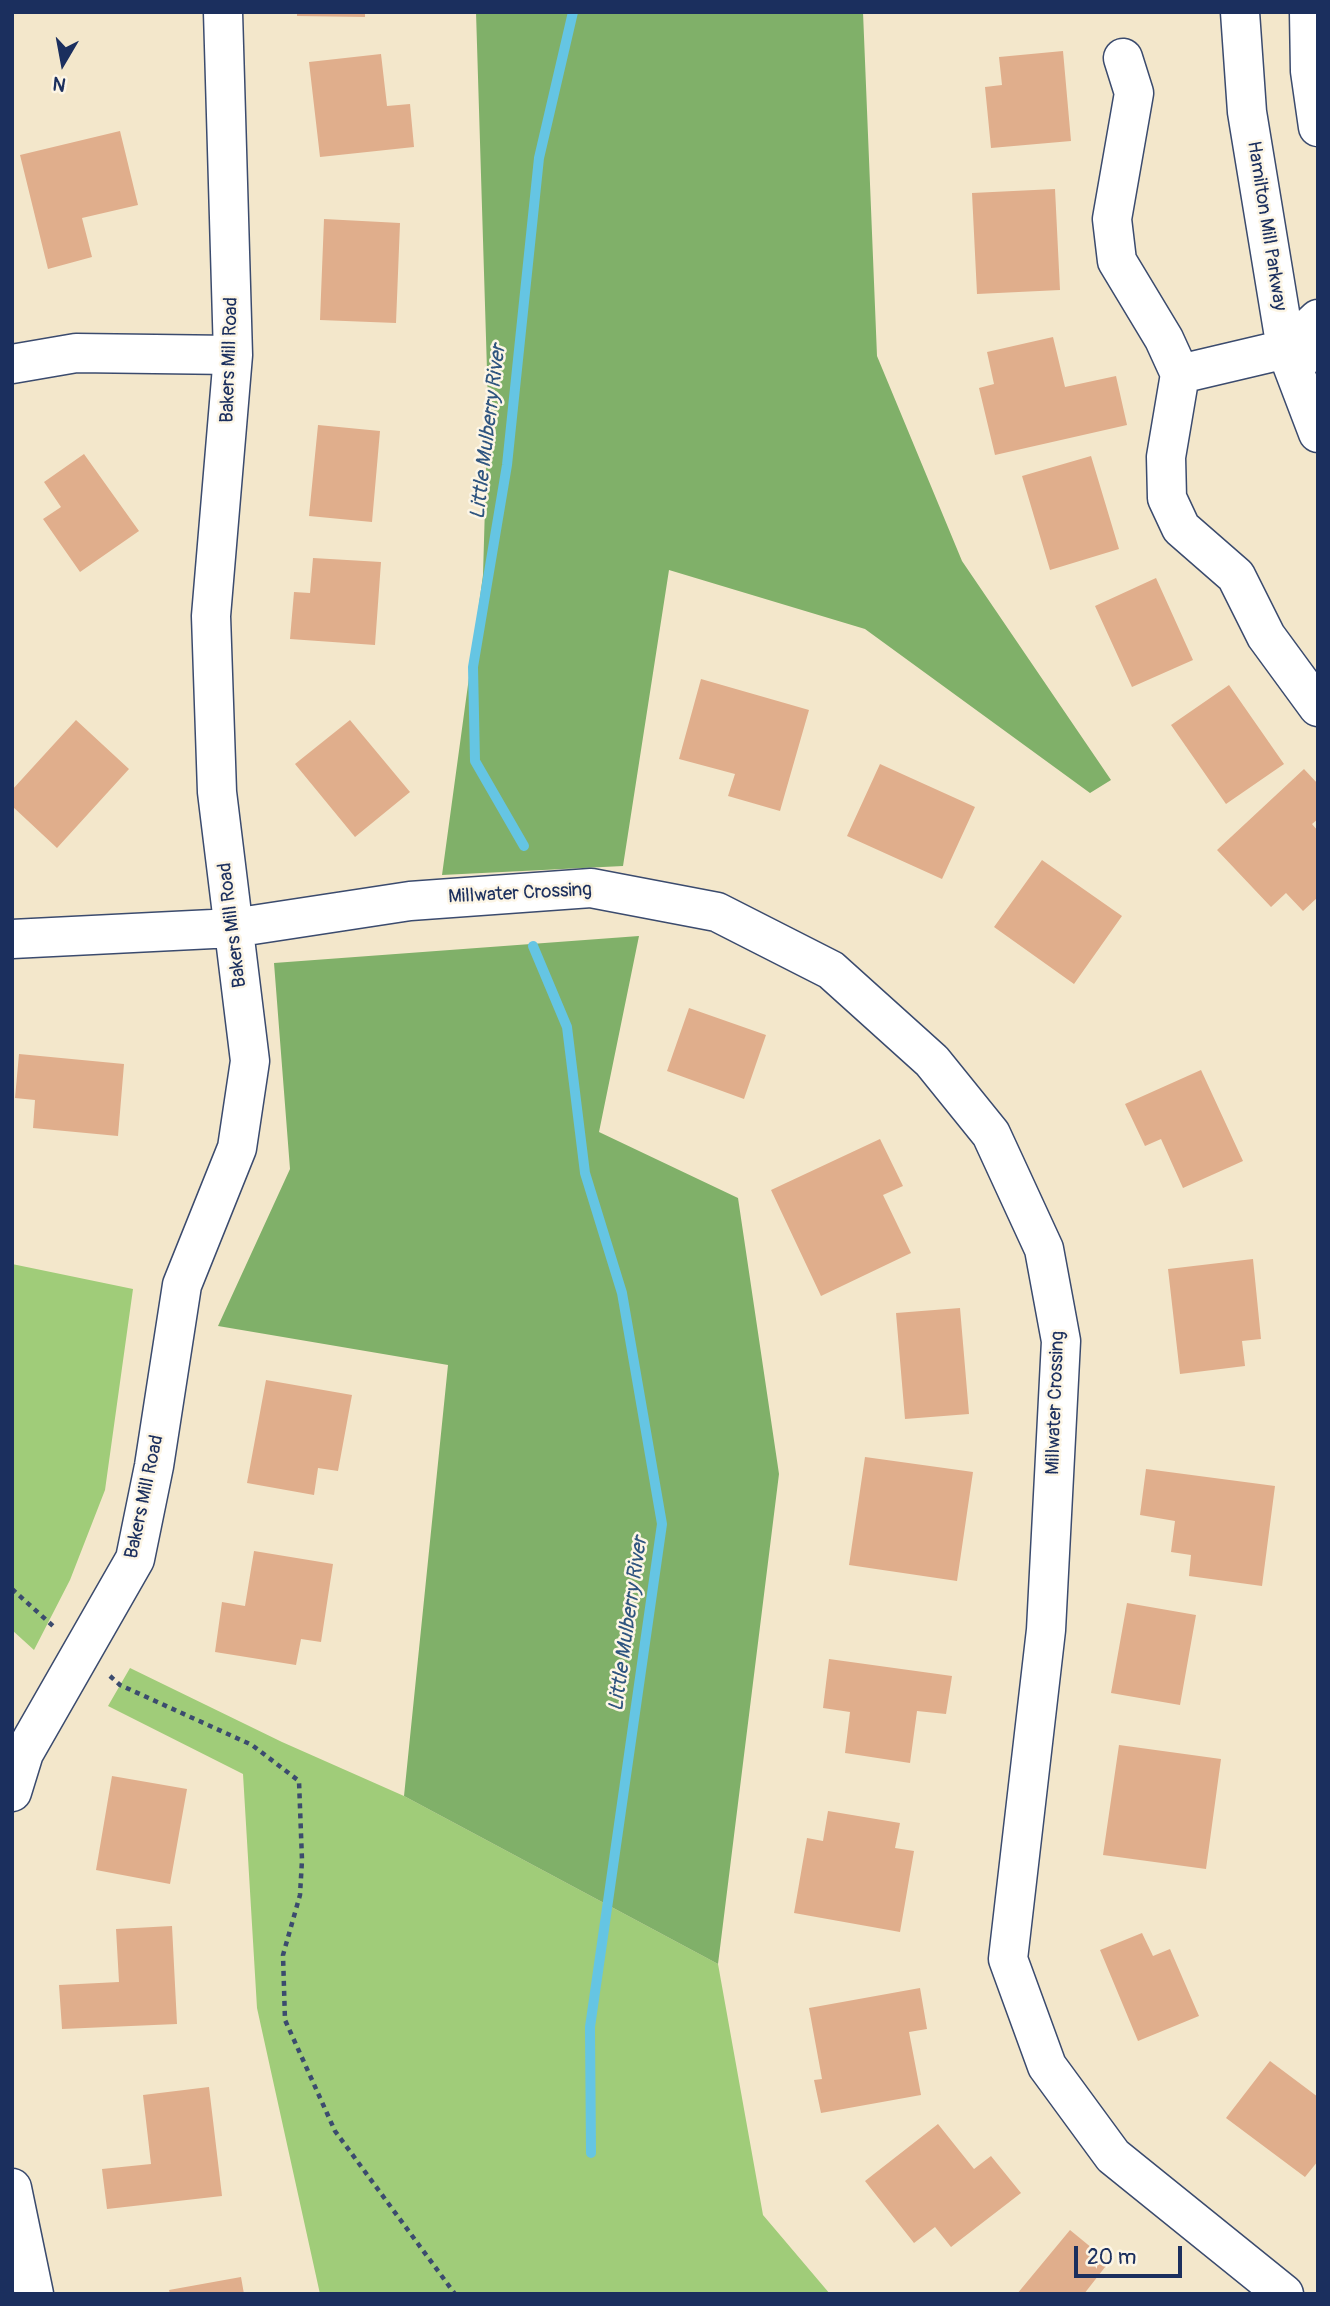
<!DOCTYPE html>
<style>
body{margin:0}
#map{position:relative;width:1330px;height:2306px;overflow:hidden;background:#f3e7cb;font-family:Pangolin,sans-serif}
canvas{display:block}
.frame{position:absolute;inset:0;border:14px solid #1b2f5e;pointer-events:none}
.north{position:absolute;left:28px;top:28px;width:70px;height:70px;-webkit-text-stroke:5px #fcf5e5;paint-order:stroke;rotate:190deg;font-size:19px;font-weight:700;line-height:28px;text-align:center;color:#1b2f5e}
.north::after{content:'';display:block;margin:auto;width:24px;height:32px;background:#1b2f5e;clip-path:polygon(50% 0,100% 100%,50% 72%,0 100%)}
.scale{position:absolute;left:1074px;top:2246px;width:108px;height:32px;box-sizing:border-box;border:4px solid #1b2f5e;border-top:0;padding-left:9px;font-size:21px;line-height:24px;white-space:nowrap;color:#1b2f5e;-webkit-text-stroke:5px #fcf5e5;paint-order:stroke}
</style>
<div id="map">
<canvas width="1330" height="2306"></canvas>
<div class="frame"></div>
<div class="north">N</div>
<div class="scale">20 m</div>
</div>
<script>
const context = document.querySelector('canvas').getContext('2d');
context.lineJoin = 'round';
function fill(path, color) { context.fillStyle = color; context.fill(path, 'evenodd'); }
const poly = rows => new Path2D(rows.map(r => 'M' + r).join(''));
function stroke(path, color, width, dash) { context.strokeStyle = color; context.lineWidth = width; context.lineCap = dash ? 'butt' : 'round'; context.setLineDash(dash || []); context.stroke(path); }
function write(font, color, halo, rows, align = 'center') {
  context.font = font + ' Pangolin,sans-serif'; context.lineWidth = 5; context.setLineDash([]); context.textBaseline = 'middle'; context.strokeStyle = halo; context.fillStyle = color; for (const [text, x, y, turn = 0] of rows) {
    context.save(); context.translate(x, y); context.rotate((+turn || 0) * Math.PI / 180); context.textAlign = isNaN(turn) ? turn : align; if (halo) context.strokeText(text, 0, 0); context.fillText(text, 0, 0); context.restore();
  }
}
fill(poly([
 [12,1264,133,1289,105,1490,70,1580,34,1650,12,1630],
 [130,1668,282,1742,404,1796,718,1964,763,2215,830,2294,320,2294,257,2008,243,1774,108,1706]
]), '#a0cc79');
fill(poly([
 [476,12,863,12,877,356,962,561,1111,780,1090,793,865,629,669,570,623,866,442,875,483,575,488,403],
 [639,936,599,1132,738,1198,779,1474,718,1964,404,1796,448,1365,218,1326,290,1169,274,963]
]), '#80b069');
stroke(poly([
 [524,846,475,761,473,667,507,465,539,158,573,12],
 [533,946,567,1027,585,1173,622,1293,662,1524,590,2027,591,2153]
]), '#65c5e3', 10);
fill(poly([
 [297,12,365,12,365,17,297,16],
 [1063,51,1071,141,991,148,985,87,1002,85,999,57],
 [381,54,387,106,410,104,414,147,320,157,309,62],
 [120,131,138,205,82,218,92,257,48,269,20,155],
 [1055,189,1060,290,977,294,972,193],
 [324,219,400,223,396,323,320,320],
 [1053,337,1065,387,1116,376,1127,425,995,455,979,388,994,384,987,352],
 [318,425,380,431,372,522,309,516],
 [84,454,139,531,80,572,43,519,61,507,44,482],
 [1091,456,1119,549,1050,570,1022,476],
 [313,558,381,562,375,645,290,639,294,592,310,593],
 [1156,578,1193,660,1132,687,1095,606],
 [701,679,809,710,780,811,728,796,735,774,679,759],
 [1229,685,1284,764,1226,804,1171,725],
 [76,720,129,769,57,848,12,806,12,790],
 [350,720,410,792,355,837,295,764],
 [880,764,975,807,942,879,847,836],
 [1304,769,1318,784,1318,819,1312,824,1318,831,1318,897,1303,911,1286,893,1271,907,1217,850],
 [1042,860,1122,916,1074,984,994,927],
 [689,1008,766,1035,744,1099,667,1071],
 [19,1054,124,1064,118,1136,33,1128,35,1100,15,1098],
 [1201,1070,1243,1161,1183,1188,1161,1139,1145,1146,1125,1104],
 [880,1139,903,1186,883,1195,911,1253,821,1296,771,1190],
 [1253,1259,1261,1339,1242,1341,1245,1366,1180,1374,1168,1269],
 [960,1308,969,1414,905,1419,896,1313],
 [266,1380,352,1395,338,1471,318,1468,314,1495,247,1483],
 [865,1457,973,1472,957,1581,849,1565],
 [1146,1469,1275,1486,1262,1586,1189,1576,1191,1555,1171,1552,1175,1521,1140,1515],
 [254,1551,333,1564,321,1642,301,1639,296,1665,215,1652,222,1602,245,1606],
 [1127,1603,1196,1615,1180,1705,1111,1693],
 [829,1659,952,1676,946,1714,917,1711,910,1763,845,1753,850,1712,823,1708],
 [1119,1745,1221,1759,1206,1869,1103,1855],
 [112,1776,187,1789,170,1884,96,1870],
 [828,1811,900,1823,895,1848,914,1851,900,1932,794,1913,807,1838,823,1841],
 [172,1926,177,2024,62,2029,59,1985,119,1982,116,1929],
 [1142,1933,1153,1956,1170,1949,1199,2016,1138,2041,1100,1950],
 [920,1988,927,2029,909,2032,921,2095,821,2113,814,2080,822,2079,809,2008],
 [1270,2061,1318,2097,1318,2161,1305,2177,1226,2118],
 [209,2087,222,2196,107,2209,102,2169,151,2164,143,2095],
 [938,2124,974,2169,991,2156,1021,2193,951,2247,935,2227,914,2243,865,2181],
 [1070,2230,1109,2262,1084,2294,1017,2294],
 [241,2277,244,2294,170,2294,169,2290]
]), '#e0ae8c');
const minor = poly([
 [1240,12,1247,112,1286,349,1318,433],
 [1309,12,1310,71,1318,127],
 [1123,58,1134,93,1112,219,1117,261,1164,339,1180,374,1166,457,1167,498,1181,528,1236,576,1266,636,1318,707],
 [1318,319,1286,349,1318,353],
 [12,364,76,353,233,355],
 [1180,374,1286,349],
 [12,939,233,928,410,901,591,888,717,912,831,970,932,1061,991,1134,1044,1249,1061,1341,1046,1630,1008,1959,1047,2066,1113,2156,1284,2294],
 [12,1792,24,1753,135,1559,154,1466,182,1285,237,1148,250,1061,217,792,211,616,233,355,223,12],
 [12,2188,34,2294]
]);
stroke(minor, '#3b4b6e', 41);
stroke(poly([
 [12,1589,53,1626],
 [110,1676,120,1685,252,1745,299,1781,302,1860,300,1895,283,1955,285,2020,335,2131,455,2294]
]), '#3b4b6e', 4.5, [5, 5]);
stroke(minor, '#fff', 38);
write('19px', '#1b2f5e', '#fcf5e5', [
 ["Hamilton Mill Parkway",1266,226,81],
 ["Bakers Mill Road",230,360,-88],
 ["Millwater Crossing",520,894,-3],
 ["Bakers Mill Road",233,925,-97],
 ["Millwater Crossing",1056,1403,-88],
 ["Bakers Mill Road",145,1497,-78]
]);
write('italic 21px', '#2e547f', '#fcf5e5', [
 ["Little Mulberry River",489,432,-83],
 ["Little Mulberry River",629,1624,-82]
]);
</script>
